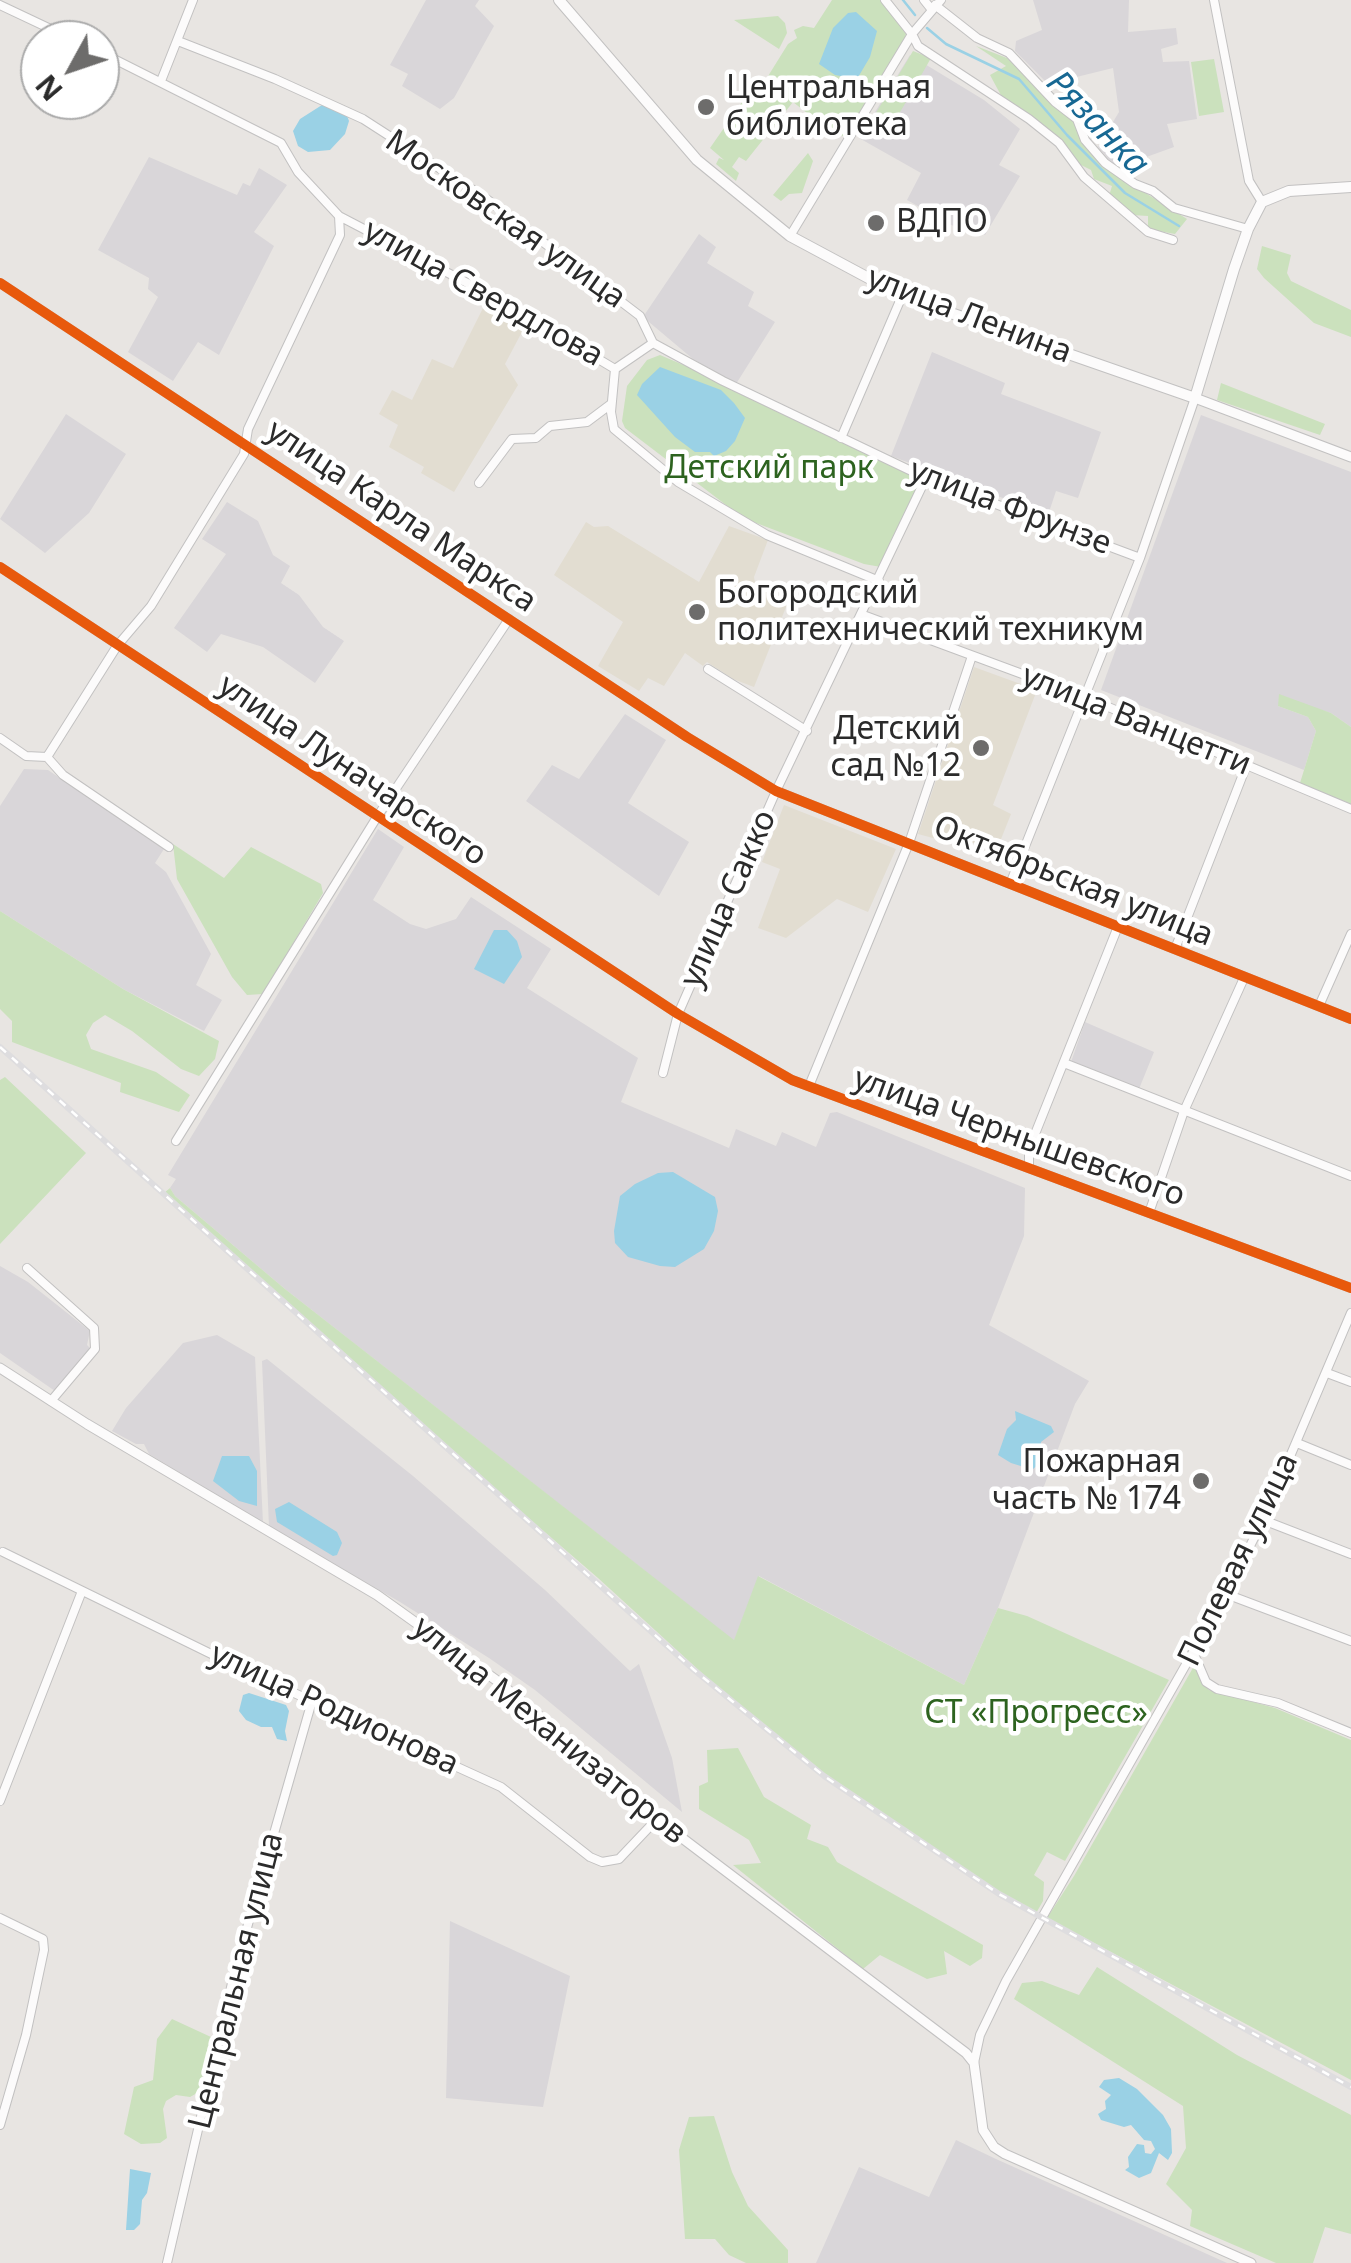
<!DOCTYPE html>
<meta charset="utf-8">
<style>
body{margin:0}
#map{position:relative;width:1351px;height:2263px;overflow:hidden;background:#e8e5e2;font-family:"Noto Sans",sans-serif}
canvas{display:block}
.north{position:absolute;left:20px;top:20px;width:100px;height:100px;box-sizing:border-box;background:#fff;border:2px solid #aaa;border-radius:50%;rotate:230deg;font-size:28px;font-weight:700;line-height:40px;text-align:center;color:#2b2b2b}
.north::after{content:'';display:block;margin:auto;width:35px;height:45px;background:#6d6c6b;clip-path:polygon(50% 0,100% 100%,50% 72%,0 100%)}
</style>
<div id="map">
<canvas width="1351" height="2263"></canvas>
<div class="north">N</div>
</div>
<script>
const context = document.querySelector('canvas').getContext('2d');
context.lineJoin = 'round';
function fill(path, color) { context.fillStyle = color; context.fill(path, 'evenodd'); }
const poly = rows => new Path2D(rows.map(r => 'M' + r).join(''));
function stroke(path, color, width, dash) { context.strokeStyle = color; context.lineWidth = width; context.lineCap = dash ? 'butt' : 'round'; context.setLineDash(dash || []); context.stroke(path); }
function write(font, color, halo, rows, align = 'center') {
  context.font = font + ' "Noto Sans",sans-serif'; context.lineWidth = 9; context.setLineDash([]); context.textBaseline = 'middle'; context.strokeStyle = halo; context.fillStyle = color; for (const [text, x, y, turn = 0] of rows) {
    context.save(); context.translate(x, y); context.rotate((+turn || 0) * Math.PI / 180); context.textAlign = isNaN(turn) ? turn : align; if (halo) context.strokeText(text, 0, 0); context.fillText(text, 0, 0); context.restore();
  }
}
fill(poly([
 [426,0,479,0,475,6,494,26,454,98,440,109,402,86,408,74,390,65],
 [1033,0,1129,0,1128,32,1176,28,1178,44,1161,49,1163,62,1189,61,1197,119,1167,124,1174,147,1116,168,1098,147,1119,112,1113,68,1048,84,1015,51,1016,41,1042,30],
 [910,55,984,100,1020,129,999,165,1020,176,985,235,963,221,957,228,907,200,921,173,859,138],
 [149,157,237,195,243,183,250,186,259,168,287,185,254,232,274,246,219,355,198,342,173,381,128,352,158,297,148,289,149,278,98,250],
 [699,234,716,247,707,263,754,292,748,306,775,322,736,384,693,359,643,317],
 [932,352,1005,383,1001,394,1101,432,1078,498,1056,491,1048,515,891,456],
 [66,414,126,454,89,513,45,553,0,519],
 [1201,415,1351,472,1351,727,1331,713,1281,698,1278,706,1308,717,1316,731,1304,770,1101,690],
 [227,502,258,521,273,555,290,566,281,583,299,595,323,627,344,641,315,683,263,647,221,634,207,652,174,628,226,554,202,539],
 [625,714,666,740,628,803,689,842,659,896,526,801,552,765,579,779],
 [24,769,48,770,164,849,155,863,166,872,211,954,196,985,222,1000,204,1031,123,989,0,911,0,806],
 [378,829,404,847,373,900,410,924,426,929,456,919,471,897,551,949,527,988,638,1058,621,1102,729,1148,736,1129,776,1146,782,1132,816,1147,830,1113,837,1112,1025,1188,1024,1236,989,1325,1089,1381,1075,1404,998,1608,964,1685,759,1576,734,1641,285,1289,175,1196,170,1188,176,1179,168,1175],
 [1085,1022,1154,1052,1139,1089,1071,1062],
 [0,1266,28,1282,90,1331,87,1345,92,1350,55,1391,0,1353],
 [217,1335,255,1357,263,1523,149,1454,144,1444,136,1444,112,1431,126,1408,183,1343],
 [267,1359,413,1476,545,1590,630,1671,639,1664,672,1758,682,1812,535,1690,489,1658,400,1602,269,1527,262,1361],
 [450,1921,570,1976,543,2107,446,2098],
 [956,2140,996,2159,1227,2263,816,2263,859,2167,929,2197]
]), '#d9d6d9');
fill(poly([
 [483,308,523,330,505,364,518,385,454,492,421,473,424,467,389,447,398,425,379,414,392,390,412,400,432,359,453,368],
 [586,522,594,527,608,526,699,582,729,526,768,540,754,577,756,588,788,602,754,687,733,679,707,662,703,666,685,653,664,686,648,678,639,691,598,666,623,622,554,575],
 [974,667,1037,690,993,805,1011,814,1001,839,959,845,918,834],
 [784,805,896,849,868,912,837,899,786,938,758,928,780,869,762,862]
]), '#e2ddd1');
fill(poly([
 [832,0,880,0,908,34,905,35,907,38,845,137,826,128,793,102,746,161,739,157,732,167,739,173,736,181,716,164,719,158,724,160,710,148,756,82,765,81,788,44,797,38,794,30,803,26,814,28],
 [778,16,785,23,787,33,779,49,734,20],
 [976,46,1007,58,1073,120,1083,140,1128,182,1187,219,1175,234,1148,229,1148,216,1132,215,1109,196,1112,186,1094,179,1091,170,1077,163,1039,122,1003,99,990,75,1006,66],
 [913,51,931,58,899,114,887,125,871,121],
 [1214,59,1224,112,1199,116,1191,62],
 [808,153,813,161,802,193,789,194,781,201,773,195],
 [1262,246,1291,255,1287,273,1291,281,1351,310,1351,337,1314,323,1264,278,1257,269],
 [660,355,707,375,918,479,920,484,881,567,864,564,743,518,625,428,622,421,627,386,647,360],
 [1221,383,1325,424,1320,435,1217,400],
 [1279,694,1331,713,1351,727,1351,804,1300,783,1316,731,1308,717,1278,706],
 [173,844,224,878,251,847,321,884,323,893,263,994,247,995,232,977,177,879],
 [0,911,123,989,219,1041,215,1059,199,1076,181,1069,132,1031,105,1015,93,1023,86,1035,91,1049,156,1072,190,1095,179,1112,120,1092,121,1083,12,1042,12,1021,0,1009],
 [5,1077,86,1153,0,1244,0,1080],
 [170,1188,175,1196,285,1289,734,1640,758,1576,964,1685,998,1608,1027,1616,1169,1680,1065,1861,1047,1852,1034,1875,1044,1882,1043,1901,1035,1915,883,1816,762,1728,598,1578,410,1416,164,1193],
 [1194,1666,1209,1690,1275,1708,1351,1740,1351,2080,1047,1918,1074,1876],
 [738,1748,764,1797,811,1825,807,1839,828,1847,837,1862,983,1945,982,1958,970,1966,944,1951,947,1974,927,1979,880,1955,863,1969,733,1865,761,1863,749,1840,699,1809,699,1786,708,1782,707,1750],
 [1097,1967,1237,2055,1351,2115,1351,2234,1325,2227,1313,2263,1276,2263,1190,2226,1192,2210,1166,2184,1186,2148,1183,2106,1014,1999,1022,1983,1042,1981,1079,1995],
 [172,2019,211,2037,199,2092,190,2097,176,2095,166,2101,163,2109,167,2138,160,2143,141,2144,124,2134,134,2087,153,2080,157,2039],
 [714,2116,732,2172,748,2206,788,2250,788,2263,746,2263,729,2255,715,2239,685,2239,679,2150,689,2117]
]), '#cbe1bd');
fill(poly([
 [856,12,877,31,870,57,857,79,835,75,819,64,833,28,848,13],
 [322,105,346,113,349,121,345,134,330,150,308,152,298,146,293,131,300,119],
 [660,367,721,390,734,403,745,418,735,441,726,451,714,456,710,452,695,452,675,437,637,395,642,384],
 [494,930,507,930,517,941,522,957,504,984,474,969],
 [673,1172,715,1197,718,1211,714,1231,704,1249,675,1267,660,1266,628,1257,615,1243,614,1231,620,1196,635,1184,658,1173],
 [1015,1411,1051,1426,1054,1432,1041,1442,1040,1451,1045,1458,1032,1470,1029,1462,1024,1467,1011,1463,998,1455,1007,1429,1016,1420],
 [222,1456,249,1456,257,1471,257,1506,239,1501,213,1481],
 [289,1502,337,1532,342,1543,337,1555,333,1556,277,1522,275,1509],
 [249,1693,286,1705,289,1711,285,1731,287,1741,277,1739,272,1727,261,1727,246,1720,239,1711,243,1695],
 [1119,2078,1137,2089,1163,2115,1171,2129,1172,2153,1168,2160,1159,2153,1151,2173,1139,2178,1125,2170,1129,2167,1128,2157,1137,2144,1144,2145,1145,2153,1151,2154,1155,2149,1151,2141,1144,2140,1131,2125,1124,2127,1101,2120,1098,2114,1106,2109,1105,2101,1111,2095,1099,2087,1104,2080],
 [130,2169,151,2173,147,2193,142,2200,140,2224,134,2230,126,2230]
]), '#9ad1e5');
stroke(poly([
 [903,0,915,15],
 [927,28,946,44,1019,79,1067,135,1125,193,1179,226]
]), '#9ad1e5', 2.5);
const minor = poly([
 [885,0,912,34,918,46,1029,119,1059,143,1084,177,1148,232,1173,240],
 [924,0,932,10,935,5,977,38,1009,53,1055,102,1077,119,1085,140,1105,163,1135,184,1153,191,1174,208,1248,229],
 [1214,0,1249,181,1262,202],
 [0,5,74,40],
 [178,41,275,79,363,119,484,197,640,316,653,343],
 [100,52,281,143,298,172,339,216,496,298,615,369],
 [161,81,193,0],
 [790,236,912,34,941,0],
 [0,283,687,737,776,791,1351,1019],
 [653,343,723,381,926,478,1140,558],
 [615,369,611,412,614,429,678,482,767,535,879,581],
 [615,369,653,343],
 [841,438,902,296],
 [479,483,512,439,536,438,550,426,587,422,611,404],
 [0,567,678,1014,792,1080,1351,1288],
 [863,615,1087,698,1351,809],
 [708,669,807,731],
 [0,738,26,756,47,757,63,775,169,847],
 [47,757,117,646,151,606,244,454,248,429,340,235,339,216],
 [1010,884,1140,558,1195,398],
 [1175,949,1247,764],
 [1319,1006,1351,934],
 [1064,1063,1351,1176],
 [663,1073,678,1014,776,791,926,478],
 [809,1086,909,843,972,656],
 [176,1141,377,817,509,619],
 [1029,1168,1029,1149,1117,929],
 [1149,1213,1184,1111,1244,978],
 [27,1268,94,1328,95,1349,51,1401],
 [1327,1373,1351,1382],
 [1297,1443,1351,1465],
 [1263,1520,1351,1554],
 [3,1552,248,1672,501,1787,590,1857,602,1862,619,1859,657,1819],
 [1226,1594,1351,1641],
 [1194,1654,1206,1682,1217,1689,1278,1703,1351,1733],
 [0,1801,82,1591],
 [0,1918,43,1939,44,1950,26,2035,0,2125],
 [974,2063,980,2035,1006,1981,1226,1594,1263,1520,1351,1313],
 [167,2263,236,1966,312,1701]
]);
const tertiary = poly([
 [1195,398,1351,457],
 [0,1368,87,1424,377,1595,496,1680,609,1774,657,1819,966,2053,974,2063,983,2130,994,2147,1005,2154,1251,2263]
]);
const secondary = poly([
 [559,0,697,160,790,236,902,296,1195,398,1234,269,1248,229,1262,202,1289,191,1351,187]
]);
stroke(minor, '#c2c1c1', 10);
stroke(tertiary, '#c2c1c1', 11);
stroke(secondary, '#c2c1c1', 12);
stroke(minor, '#fcfbfb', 8);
stroke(tertiary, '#fcfbfb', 9);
stroke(secondary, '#fcfbfb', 10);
const rail = poly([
 [0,1047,694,1670,824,1776,999,1894,1351,2087]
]);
stroke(rail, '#dedddf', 6);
stroke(rail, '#fff', 2.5, [8]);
stroke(poly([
 [0,283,687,737,776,791,1351,1019],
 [0,567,678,1014,792,1080,1351,1288]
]), '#e8590c', 10);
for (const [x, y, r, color] of [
 [706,107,10,"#6d6c6b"],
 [876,223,10,"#6d6c6b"],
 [697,612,10,"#6d6c6b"],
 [981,748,10,"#6d6c6b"],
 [1201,1481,10,"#6d6c6b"]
]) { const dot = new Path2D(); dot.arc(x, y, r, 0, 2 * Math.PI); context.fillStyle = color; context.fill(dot); stroke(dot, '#fff', 4); }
write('32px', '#2b2b2b', '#fff', [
 ["Центральная",726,89],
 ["библиотека",726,126],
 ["ВДПО",896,223],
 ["Богородский",717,594],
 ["политехнический техникум",717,631],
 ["Детский",961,730,"right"],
 ["сад №12",961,767,"right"],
 ["Пожарная",1181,1463,"right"],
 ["часть № 174",1181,1500,"right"]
], 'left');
write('32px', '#2b2b2b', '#fff', [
 ["Московская улица",505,220,35],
 ["улица Свердлова",483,294,29],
 ["улица Ленина",969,316,21],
 ["улица Фрунзе",1010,508,21],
 ["улица Карла Маркса",401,517,34],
 ["улица Ванцетти",1136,721,22],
 ["улица Луначарского",352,771,34],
 ["Октябрьская улица",1073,882,22],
 ["улица Сакко",729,899,-66],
 ["улица Чернышевского",1019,1138,20],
 ["Полевая улица",1239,1560,-64],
 ["улица Родионова",334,1710,25],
 ["улица Механизаторов",549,1731,39],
 ["Центральная улица",237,1981,-76]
]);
write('32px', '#2d631f', '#fff', [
 ["Детский парк",769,469],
 ["СТ «Прогресс»",1036,1714]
]);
write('italic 35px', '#176893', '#fff', [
 ["Рязанка",1097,124,46]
]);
</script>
